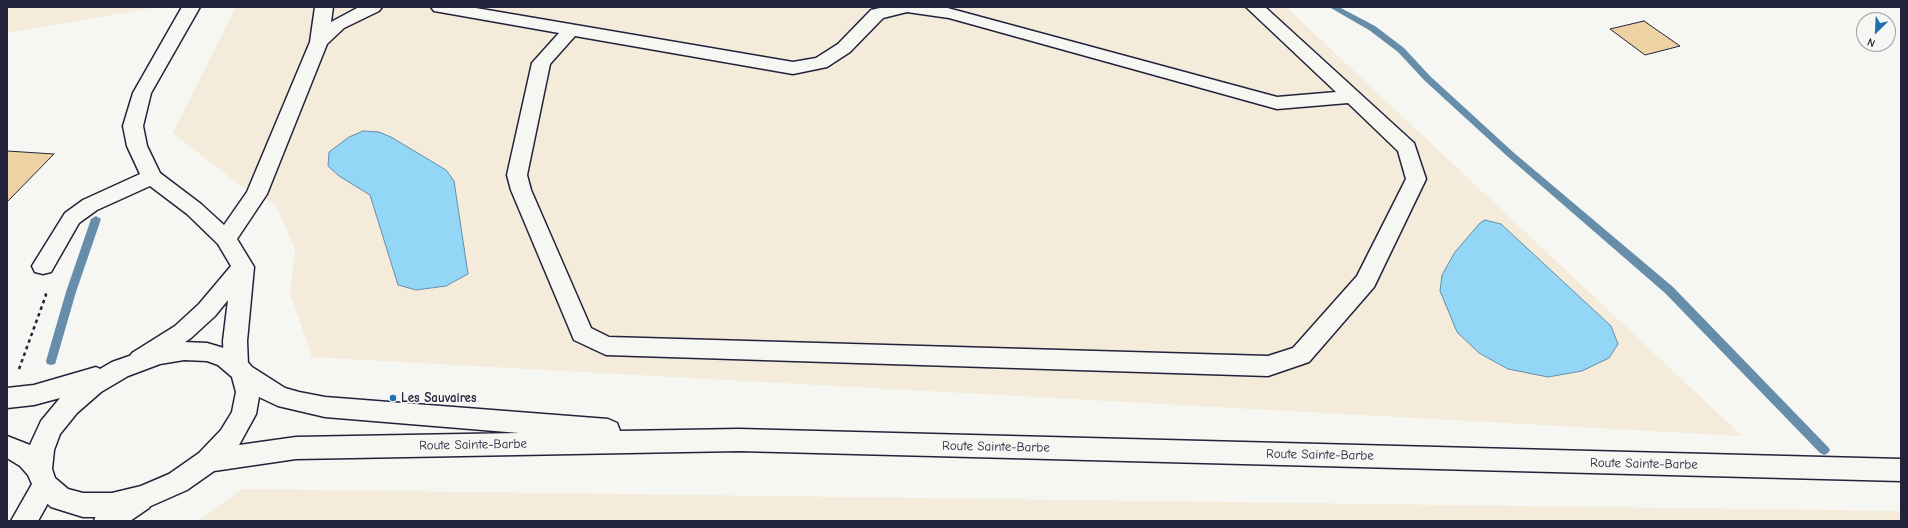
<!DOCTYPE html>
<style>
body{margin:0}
#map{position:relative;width:1908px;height:528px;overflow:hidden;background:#f6f6f2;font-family:"Comic Neue",sans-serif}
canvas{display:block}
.frame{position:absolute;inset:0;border:8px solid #22223b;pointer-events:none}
.north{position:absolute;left:1856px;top:12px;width:40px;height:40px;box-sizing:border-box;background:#f6f6f2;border:1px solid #a1a1a9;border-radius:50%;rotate:204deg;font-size:11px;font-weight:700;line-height:16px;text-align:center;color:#22223b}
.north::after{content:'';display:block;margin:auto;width:14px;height:18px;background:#1f6fb2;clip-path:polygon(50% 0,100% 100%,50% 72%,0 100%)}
</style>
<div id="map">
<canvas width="1908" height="528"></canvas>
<div class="frame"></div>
<div class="north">N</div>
</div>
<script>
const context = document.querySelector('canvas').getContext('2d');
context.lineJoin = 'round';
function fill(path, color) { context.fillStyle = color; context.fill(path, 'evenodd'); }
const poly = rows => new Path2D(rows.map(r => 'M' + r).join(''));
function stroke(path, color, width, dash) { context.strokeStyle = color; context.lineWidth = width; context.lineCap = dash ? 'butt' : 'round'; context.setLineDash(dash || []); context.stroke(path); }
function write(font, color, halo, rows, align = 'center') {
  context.font = font + ' "Comic Neue",sans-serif'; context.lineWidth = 3.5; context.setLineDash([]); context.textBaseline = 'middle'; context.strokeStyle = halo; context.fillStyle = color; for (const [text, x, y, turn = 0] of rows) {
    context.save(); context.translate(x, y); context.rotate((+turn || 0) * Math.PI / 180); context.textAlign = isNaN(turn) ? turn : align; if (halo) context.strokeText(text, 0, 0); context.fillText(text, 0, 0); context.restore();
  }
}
fill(poly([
 [7,7,157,7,7,33],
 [236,7,1286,7,1742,436,312,357,290,293,295,249,276,205,241,186,173,133],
 [242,489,1901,511,1901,521,198,521]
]), '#f4ebda');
const water = poly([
 [363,131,379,132,391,137,446,170,454,181,468,274,446,286,416,290,398,285,370,195,339,176,328,166,329,152,349,137,363,131],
 [1485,220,1501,224,1611,326,1618,344,1609,358,1582,371,1548,377,1508,369,1479,353,1457,332,1440,291,1442,275,1455,252,1480,223,1485,220]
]);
fill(water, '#93d6f5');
stroke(water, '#668eab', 1);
fill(poly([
 [1329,7,1339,7,1375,26,1404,48,1430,76,1513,152,1673,287,1828,447,1830,450,1828,453,1824,455,1820,453,1665,293,1507,156,1424,80,1398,52,1369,30,1329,7],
 [96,216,101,219,76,292,56,361,55,364,51,365,47,364,46,361,66,292,91,219,96,216]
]), '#668eab');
const building = poly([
 [1644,21,1680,46,1645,55,1610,29,1644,21],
 [7,151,54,154,7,202,7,151]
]);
fill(building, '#efd2a3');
stroke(building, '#22223b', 1);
const minor = poly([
 [182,7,200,7,151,93,143,126,147,146,160,173,201,204,224,225,247,192,310,42,315,7,333,7,331,22,359,7,382,7,379,11,344,28,327,44,267,194,237,239,254,267,247,341,248,365,244,372,236,375,228,372,224,365,223,341,228,300,215,316,191,338,148,367,140,369,132,367,128,360,132,353,175,326,199,304,231,266,218,244,187,214,150,186,97,210,79,223,51,272,43,274,35,272,32,266,65,213,83,200,140,174,127,146,123,126,133,93,182,7],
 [431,7,470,7,793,62,816,58,838,44,871,10,884,7,944,7,1277,97,1336,92,1246,7,1265,7,1414,143,1426,179,1374,287,1309,362,1268,376,606,355,574,340,511,190,507,175,532,63,559,33,440,12,434,11,431,7],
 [907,12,949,18,1277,109,1348,103,1398,151,1406,179,1357,276,1293,348,1268,356,609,337,591,328,531,190,527,175,550,64,575,36,793,74,827,67,850,52,883,18,907,12],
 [45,474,54,477,58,485,38,521,11,521,36,477,45,474],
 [140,488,149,492,153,500,149,508,130,521,94,521,97,512,131,492,140,488]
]);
const major = poly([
 [184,342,207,343,234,351,244,358,252,367,285,388,299,392,325,397,608,419,617,423,620,431,739,429,1901,459,1901,481,739,451,296,459,214,471,187,490,144,509,112,517,83,517,51,507,36,493,28,475,20,466,7,458,7,436,30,445,41,421,60,398,34,405,7,408,7,388,34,385,96,367,100,369,112,362,158,346,184,342],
 [184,360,207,361,218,365,232,377,236,392,232,412,221,430,199,453,169,474,141,486,112,493,83,493,68,489,55,478,52,469,54,450,60,434,77,413,101,392,128,376,160,364,184,360],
 [259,397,278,406,325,417,519,433,296,437,239,445,256,414,259,397]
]);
stroke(minor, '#22223b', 3);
stroke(major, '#22223b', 3);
stroke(poly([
 [19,369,46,295,44,291]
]), '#22223b', 2.5, [3.5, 3.5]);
fill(minor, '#f6f6f2');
fill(major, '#f6f6f2');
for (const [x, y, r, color] of [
 [393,398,4,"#1f6fb2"]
]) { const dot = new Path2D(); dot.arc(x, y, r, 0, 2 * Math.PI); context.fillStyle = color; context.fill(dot); stroke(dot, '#f6f6f2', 1.5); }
write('bold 13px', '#22223b', '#f6f6f2', [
 ["Les Sauvaires",401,398]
], 'left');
write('13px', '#22223b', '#f6f6f2', [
 ["Route Sainte-Barbe",473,445,-1],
 ["Route Sainte-Barbe",996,447,1],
 ["Route Sainte-Barbe",1320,455,1],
 ["Route Sainte-Barbe",1644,464,1]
]);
</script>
